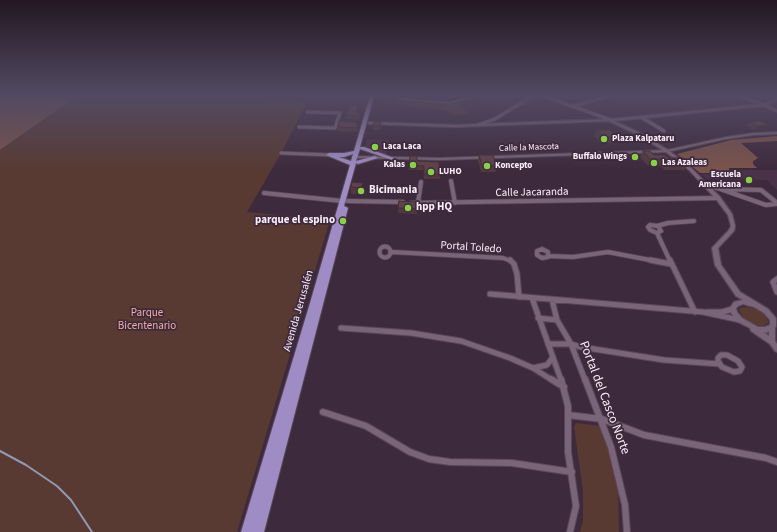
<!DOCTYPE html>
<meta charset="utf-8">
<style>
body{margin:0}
canvas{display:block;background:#3e2a3d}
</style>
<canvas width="777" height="532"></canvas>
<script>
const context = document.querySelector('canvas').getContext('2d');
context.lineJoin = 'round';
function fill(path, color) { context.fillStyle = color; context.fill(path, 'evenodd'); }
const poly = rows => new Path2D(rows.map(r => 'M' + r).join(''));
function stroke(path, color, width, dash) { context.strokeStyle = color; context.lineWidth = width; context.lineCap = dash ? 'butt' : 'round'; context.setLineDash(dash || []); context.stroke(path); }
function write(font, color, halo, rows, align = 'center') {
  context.font = font + ' "Source Sans 3",sans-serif'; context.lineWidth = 3.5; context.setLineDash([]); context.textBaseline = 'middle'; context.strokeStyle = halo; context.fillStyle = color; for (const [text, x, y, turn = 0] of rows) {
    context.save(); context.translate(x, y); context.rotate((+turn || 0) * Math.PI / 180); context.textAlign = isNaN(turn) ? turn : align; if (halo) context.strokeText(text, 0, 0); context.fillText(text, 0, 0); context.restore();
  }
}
fill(poly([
 [367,139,389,140,386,156,365,146],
 [730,170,777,170,777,190,767,180,707,179,701,174,733,174]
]), '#4a3249');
fill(poly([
 [77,96,270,96,267,97,307,102,280,155,247,212,330,220,237,532,0,532,0,150],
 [399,96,414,96,425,100,448,101,466,98,471,96,484,96,460,104,468,114,455,116,445,110,409,106,394,101],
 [747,307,756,309,764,314,768,321,768,323,763,326,759,326,745,320,739,311,740,308],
 [576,423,601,426,610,453,618,484,619,532,580,532,583,521,583,491,574,426]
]), '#583a33');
fill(poly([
 [0,96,77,96,0,150],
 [777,136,777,141,741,143,758,158,753,161,753,164,757,168,729,168,729,170,732,173,700,173,677,154,731,140]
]), '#7a534a');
stroke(poly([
 [402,99,448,103,477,96]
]), '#9199b3', 1);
stroke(poly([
 [0,451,26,465,57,486,71,500,92,532]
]), '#9199b3', 2);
const minorFar3 = poly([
 [544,96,611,120],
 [739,96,764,105],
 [574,106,608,96],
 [641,117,664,131],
 [478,125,495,119,532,96],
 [299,127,335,128,340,113,307,112],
 [281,153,331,155]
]);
const minorFar2 = poly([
 [451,181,455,203],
 [706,184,766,205,776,204,776,202,761,190,722,189],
 [264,193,342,201],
 [347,201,403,202],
 [411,203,718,198],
 [418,203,421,182],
 [650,225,658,226,661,231,657,233,650,230,648,227,650,225],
 [657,226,668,223,694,221],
 [657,233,670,261],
 '379.5 252a5.5 5.5 0 1 1 11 0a5.5 5.5 0 1 1-11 0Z',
 [542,249,548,252,548,257,542,258,537,255,537,251,542,249],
 [392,252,503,258,511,261],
 [549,256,573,257,608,252,655,261]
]);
const minorFar1 = poly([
 [510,260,514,264,517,274,519,297],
 [650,260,671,264],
 [670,260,695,312],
 [777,279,773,282,777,292],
 [490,294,703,312,740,320],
 [532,298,561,380],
 [552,300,557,320,571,344,585,380],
 [707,312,722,312,733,309],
 [538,318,557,320],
 [341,328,411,333,461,341,510,358,533,368,552,380],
 [548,344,571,344,581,347,664,360,720,364],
 [721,355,727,355,738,361,742,367,740,371,734,372,722,367,718,361,718,358,721,355],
 [533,368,547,365,553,357]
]);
const minor = poly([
 [551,379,564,387],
 [561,379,568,406,568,452,576,506,570,532],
 [585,379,611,447,625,505,627,532],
 [323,412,366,426,410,452,429,459,450,462,512,463,572,472],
 [568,415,602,419,644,435,766,458,777,462]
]);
const tertiary = poly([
 [777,98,777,100,767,105,777,110,777,112,764,106,614,121,638,132,668,150,691,168,720,197,732,214,735,226,734,231,718,248,721,265,740,292,768,309,775,317,776,319,776,326,775,328,775,341,777,344,777,352,775,351,770,344,751,331,750,328,738,322,731,313,730,308,734,302,743,300,736,296,715,265,712,248,729,230,731,226,728,215,716,199,689,170,666,152,636,134,609,121,455,127,369,124,367,123,369,122,455,125,611,119,763,104,777,98],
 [743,304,754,307,764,313,770,320,770,325,765,327,758,327,742,318,737,312,736,308,738,306,743,304],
 [769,331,769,336,763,332,766,333,769,331]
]);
const secondary = poly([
 [777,132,777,134,754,135,726,139,667,152,440,160,355,158,353,157,355,156,440,158,667,150,726,137,754,133,777,132]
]);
const primary = poly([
 [370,96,374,96,360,147,364,147,394,158,391,160,389,159,360,149,356,161,375,156,378,158,358,164,356,163,344,206,348,208,264,532,241,532,310,303,350,165,326,155,329,153,344,153,354,151,370,96],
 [353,154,351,161,339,157,344,157,353,154]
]);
stroke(minorFar3, '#584857', 4.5);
stroke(minorFar2, '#584857', 5.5);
stroke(minorFar1, '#584857', 7);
stroke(minor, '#584857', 8);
stroke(tertiary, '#584857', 2.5);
stroke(secondary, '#584857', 2);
stroke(primary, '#584857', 2);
stroke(minorFar3, '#7a6479', 3);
stroke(minorFar2, '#7a6479', 4);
stroke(minorFar1, '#7a6479', 5);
stroke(minor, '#7a6479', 6);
fill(tertiary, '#7a6479');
fill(secondary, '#7a6479');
fill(primary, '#a08cc5');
fill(poly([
 [358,96,367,96,366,101,358,101],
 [377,96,384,96,383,99,377,98],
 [358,105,358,109,357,113,360,113,360,117,359,120,346,119,346,115],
 [358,122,358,126,357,126,358,132,338,131,338,127],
 [381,122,381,126,380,130,373,130,373,126],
 [750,122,765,128,754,130,747,126],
 [597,130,617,137,614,143,601,143,594,136],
 [643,151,654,155,689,163,685,170,665,170,658,165,647,165,640,157],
 [479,155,497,166,496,172,481,172,478,161],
 [417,161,440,174,440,179,424,179,424,170,409,170,409,165],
 [352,182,363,189,362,194,351,194,351,187],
 [399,201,417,209,417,214,398,213]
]), '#523940');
fill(poly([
 [358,105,358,109,356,117,356,113],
 [768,125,765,128,754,130,757,126],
 [363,183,363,189,362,194,361,188]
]), '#422e34');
const building = poly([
 [358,96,366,96,366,97,358,97,358,96],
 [350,105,358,105,356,113,360,113,359,116,346,115,350,105],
 [339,121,358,122,356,123,358,128,338,127,339,121],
 [761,121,768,125,757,126,750,122,761,121],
 [374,122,381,122,380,126,373,126,374,122],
 [597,130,610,130,617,137,603,137,597,130],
 [643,151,650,151,654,155,665,155,668,158,683,158,689,163,669,164,661,159,650,159,643,151],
 [479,155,493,155,497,166,482,166,479,155],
 [410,156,417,156,417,161,439,162,440,174,424,174,424,166,409,165,410,156],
 [352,182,363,183,361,188,351,187,352,182],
 [399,201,417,202,417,209,398,208,399,201]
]);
fill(building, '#5f424a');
stroke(building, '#422e34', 1);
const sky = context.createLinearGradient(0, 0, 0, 170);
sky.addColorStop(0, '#221722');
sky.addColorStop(0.56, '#524a62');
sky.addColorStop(1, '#524a6200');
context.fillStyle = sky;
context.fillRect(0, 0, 777, 170);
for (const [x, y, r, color] of [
 [604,139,4,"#89cf49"],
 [375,147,4,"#89cf49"],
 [635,157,4,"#89cf49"],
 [654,163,4,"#89cf49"],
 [413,165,4,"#89cf49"],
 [487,166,4,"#89cf49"],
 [431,172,4,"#89cf49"],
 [749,180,4,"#89cf49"],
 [361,191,4,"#89cf49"],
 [408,208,4,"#89cf49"],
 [343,221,4,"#89cf49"]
]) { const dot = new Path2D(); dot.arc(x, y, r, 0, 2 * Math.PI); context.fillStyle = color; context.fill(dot); stroke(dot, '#3e2a3d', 1.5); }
write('bold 9px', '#fbeefa', '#3e2a3d', [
 ["Plaza Kalpataru",612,139],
 ["Laca Laca",383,147],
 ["Buffalo Wings",627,157,"right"],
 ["Las Azaleas",662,163],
 ["Kalas",405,165,"right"],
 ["Koncepto",495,166],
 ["LUHO",439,172],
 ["Escuela",741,175,"right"],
 ["Americana",741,185,"right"]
], 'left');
write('9px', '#fbeefa', '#3e2a3d', [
 ["Calle la Mascota",529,148,-2]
]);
write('bold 11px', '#fbeefa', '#3e2a3d', [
 ["Bicimania",369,191],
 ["hpp HQ",416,208],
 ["parque el espino",335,221,"right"]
], 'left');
write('11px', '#fbeefa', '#3e2a3d', [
 ["Calle Jacaranda",532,193,-1],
 ["Portal Toledo",471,248,4],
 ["Avenida Jerusalén",299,311,-74]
]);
write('11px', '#f3ae9e', '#3e2a3d', [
 ["Parque",147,314],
 ["Bicentenario",147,327]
]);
write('13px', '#fbeefa', '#3e2a3d', [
 ["Portal del Casco Norte",604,398,69]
]);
</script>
